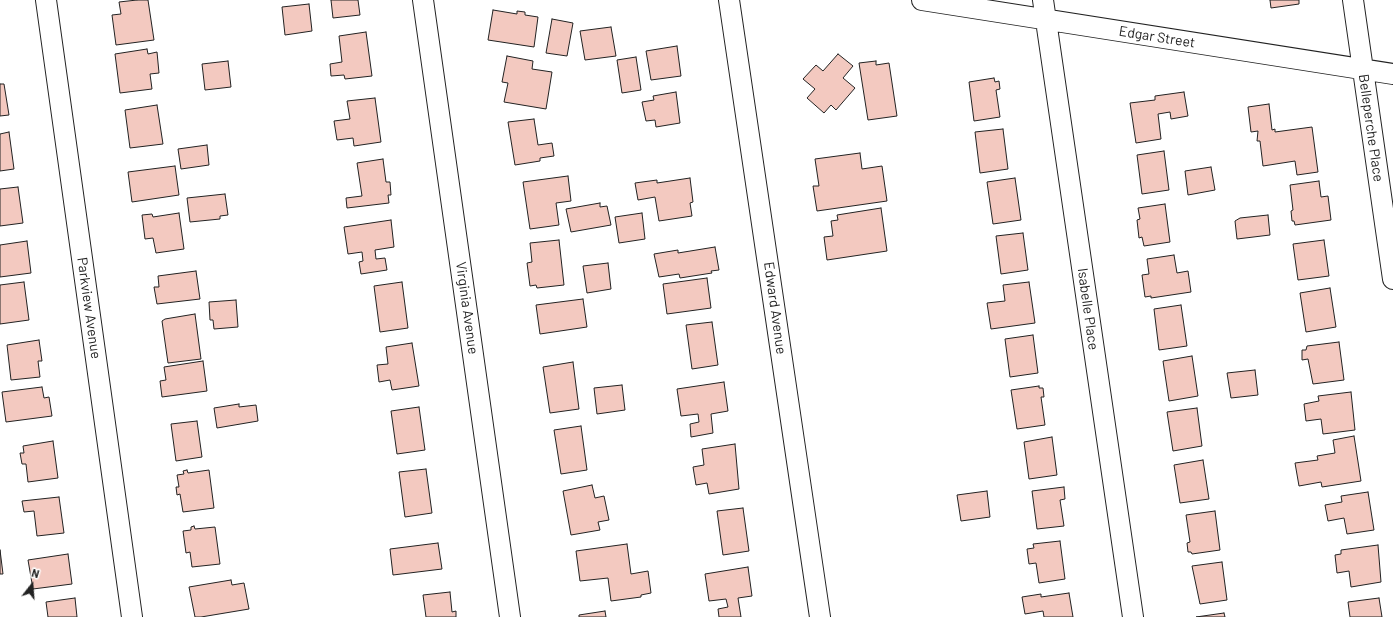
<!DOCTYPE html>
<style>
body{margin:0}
#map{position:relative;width:1393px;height:617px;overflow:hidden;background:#fff;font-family:Barlow,sans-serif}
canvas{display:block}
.north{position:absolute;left:12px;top:565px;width:40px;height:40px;-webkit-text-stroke:3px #fff;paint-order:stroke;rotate:17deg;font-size:11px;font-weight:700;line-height:16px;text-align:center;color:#222}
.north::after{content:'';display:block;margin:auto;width:14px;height:18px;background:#222;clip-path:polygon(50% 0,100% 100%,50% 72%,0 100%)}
</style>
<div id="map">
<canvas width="1393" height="617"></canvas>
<div class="north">N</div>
</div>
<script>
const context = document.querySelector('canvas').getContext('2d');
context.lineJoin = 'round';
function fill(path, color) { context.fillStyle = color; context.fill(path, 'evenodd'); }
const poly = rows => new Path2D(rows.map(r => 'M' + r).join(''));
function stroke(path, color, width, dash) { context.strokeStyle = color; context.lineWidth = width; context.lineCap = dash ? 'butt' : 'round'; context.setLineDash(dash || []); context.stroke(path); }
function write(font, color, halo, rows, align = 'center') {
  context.font = font + ' Barlow,sans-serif'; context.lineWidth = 3; context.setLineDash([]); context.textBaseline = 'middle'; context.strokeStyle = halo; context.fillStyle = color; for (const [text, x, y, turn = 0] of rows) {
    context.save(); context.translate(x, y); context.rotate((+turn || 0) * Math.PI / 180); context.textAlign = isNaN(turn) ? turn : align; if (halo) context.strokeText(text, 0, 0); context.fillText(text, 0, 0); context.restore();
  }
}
const building = poly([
 [137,0,148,0,154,40,116,45,112,15,121,14,119,2,137,0],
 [331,0,358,0,360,15,333,18,331,0],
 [1270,0,1299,0,1299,4,1271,8,1270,0],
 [309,4,312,31,285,35,282,7,309,4],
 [493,10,517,14,517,11,525,12,525,15,538,17,534,47,488,40,493,10],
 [552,19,573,23,567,56,546,53,552,19],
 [611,27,616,56,585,60,580,31,611,27],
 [366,32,372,76,345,79,344,75,331,76,330,64,342,62,339,36,366,32],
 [677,46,681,76,651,80,646,51,677,46],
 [147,49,148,54,157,52,159,73,150,74,152,89,120,93,115,54,147,49],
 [838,54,853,66,843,78,855,88,836,110,831,105,824,113,807,98,815,89,803,79,816,65,823,71,838,54],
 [507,56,533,61,532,69,552,72,546,109,504,102,508,83,502,82,507,56],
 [636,57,641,90,622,93,617,60,636,57],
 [228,61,231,87,205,90,202,64,228,61],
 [876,61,876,65,889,63,897,116,868,120,859,63,876,61],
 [994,78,995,82,999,81,1000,89,996,90,1000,117,974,121,969,82,994,78],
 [0,84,4,84,9,115,0,116,0,84],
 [676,92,680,123,656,127,655,120,646,121,642,102,654,100,653,96,676,92],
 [1184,92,1188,116,1171,119,1170,112,1158,114,1161,139,1136,143,1130,103,1155,100,1155,96,1184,92],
 [375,98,381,142,354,146,353,138,337,140,334,121,350,119,347,101,375,98],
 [1269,104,1272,130,1275,129,1275,132,1312,127,1318,172,1297,175,1295,161,1263,166,1260,141,1257,141,1258,131,1251,132,1248,107,1269,104],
 [157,105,163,144,130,148,125,110,157,105],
 [534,119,538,145,552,143,554,156,540,158,540,161,515,165,508,122,534,119],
 [1003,129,1008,169,980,173,975,132,1003,129],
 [9,132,14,169,0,171,0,134,9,132],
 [207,145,209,165,181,169,178,149,207,145],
 [1164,151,1169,190,1142,194,1137,155,1164,151],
 [860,153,862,169,882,166,887,201,817,211,813,186,819,186,815,159,860,153],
 [383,159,386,182,390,182,391,195,388,195,389,203,347,208,346,198,362,196,357,163,383,159],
 [175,166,179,195,132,202,128,172,175,166],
 [1211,167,1215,190,1188,195,1185,171,1211,167],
 [568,176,571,201,556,203,559,225,530,229,523,182,568,176],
 [690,178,693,202,690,203,692,216,659,221,655,197,638,200,635,183,657,180,657,183,690,178],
 [1015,178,1021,220,993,224,987,182,1015,178],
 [1319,181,1321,197,1328,196,1331,220,1295,225,1294,221,1292,221,1291,211,1293,210,1290,185,1319,181],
 [18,187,23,223,0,226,0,189,18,187],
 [225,194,228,215,220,216,220,219,190,222,187,198,225,194],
 [600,203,600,207,607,206,611,225,571,232,566,209,600,203],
 [1165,204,1170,242,1144,246,1142,237,1139,238,1137,220,1140,219,1138,208,1165,204],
 [881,208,887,251,827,260,824,237,833,236,831,221,838,220,837,215,881,208],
 [179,213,184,249,156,253,153,238,145,239,142,215,152,214,153,217,179,213],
 [642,213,645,239,619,243,615,217,642,213],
 [1268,215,1270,235,1237,239,1235,221,1240,218,1268,215],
 [391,220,394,247,375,250,376,259,385,258,387,270,361,274,359,262,363,261,362,252,348,254,344,227,391,220],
 [1023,233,1028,270,1001,274,996,236,1023,233],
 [559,240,564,285,537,288,536,285,530,286,527,263,532,262,530,243,559,240],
 [1324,240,1329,276,1298,280,1293,244,1324,240],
 [27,241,31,273,0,277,0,245,27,241],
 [715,247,719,270,711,271,712,273,680,278,679,274,659,277,654,254,678,250,678,253,715,247],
 [1174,255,1177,273,1188,271,1191,292,1151,298,1151,296,1145,297,1142,275,1149,274,1147,259,1174,255],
 [608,263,611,289,587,293,583,266,608,263],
 [196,271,200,299,157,304,154,287,159,287,158,276,196,271],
 [707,278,711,308,667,314,663,284,707,278],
 [24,282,29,320,0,324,0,285,24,282],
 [402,282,408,328,380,332,374,286,402,282],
 [1029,282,1035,323,991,329,987,303,1005,301,1003,285,1029,282],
 [1330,288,1336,327,1306,332,1300,293,1330,288],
 [583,299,587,327,540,334,536,305,583,299],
 [236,300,238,327,214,329,213,320,210,320,209,302,236,300],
 [1181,305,1187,346,1159,350,1154,309,1181,305],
 [195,314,201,359,168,363,162,321,165,319,195,314],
 [712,322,718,365,692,369,686,325,712,322],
 [1033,335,1038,373,1010,377,1005,339,1033,335],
 [39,340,42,361,38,361,40,377,11,380,7,345,39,340],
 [1339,342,1344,380,1313,384,1308,359,1302,360,1302,350,1306,350,1307,346,1339,342],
 [412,343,419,386,392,390,390,380,379,382,377,365,388,364,386,347,412,343],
 [1192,356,1198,396,1169,401,1163,361,1192,356],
 [203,361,207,391,162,397,160,381,166,380,164,367,203,361],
 [573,362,579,409,550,413,543,367,573,362],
 [1255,370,1258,395,1231,398,1227,373,1255,370],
 [724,382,728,411,711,414,713,433,691,437,690,424,699,422,698,414,681,416,677,389,724,382],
 [622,385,625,410,597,414,594,388,622,385],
 [1039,386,1039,388,1043,388,1044,397,1041,397,1045,425,1017,429,1011,390,1039,386],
 [42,387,44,398,49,397,52,416,6,422,2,392,42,387],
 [1351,392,1355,430,1323,434,1321,419,1306,421,1304,404,1319,401,1318,396,1351,392],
 [239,404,239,407,256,405,258,421,217,428,214,408,239,404],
 [419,407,425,450,397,454,391,411,419,407],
 [1197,408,1202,446,1173,451,1167,412,1197,408],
 [197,421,202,457,176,461,171,424,197,421],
 [581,426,587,470,561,474,554,430,581,426],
 [1354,436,1361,481,1322,487,1321,482,1299,486,1295,463,1318,460,1317,456,1335,453,1333,440,1354,436],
 [1052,437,1057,475,1029,479,1024,442,1052,437],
 [53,441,58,478,28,482,26,464,22,464,20,453,24,453,23,446,53,441],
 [735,444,739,489,709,494,707,483,696,485,693,467,704,465,702,449,735,444],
 [1203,460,1209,499,1180,503,1174,465,1203,460],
 [426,469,432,513,405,517,399,472,426,469],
 [187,470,188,473,209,470,214,508,183,512,180,494,177,495,176,487,179,487,177,475,184,474,183,471,187,470],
 [592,485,595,498,604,496,609,520,598,522,600,530,571,535,563,491,592,485],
 [1064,487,1065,499,1060,500,1064,526,1037,529,1032,491,1064,487],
 [987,491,990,517,961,521,957,495,987,491],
 [1368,492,1374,530,1347,534,1344,518,1328,521,1325,505,1342,502,1341,496,1368,492],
 [59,497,64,533,37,536,34,511,24,512,22,501,59,497],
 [743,508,749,551,723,555,717,511,743,508],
 [1215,511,1220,550,1192,554,1191,552,1188,552,1187,543,1190,542,1186,515,1215,511],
 [194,526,195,529,215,527,220,564,192,567,190,552,186,553,183,531,191,530,191,527,194,526],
 [1060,541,1065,579,1039,583,1036,563,1029,564,1027,549,1034,548,1033,544,1060,541],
 [438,543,442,569,393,575,390,549,438,543],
 [627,544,631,574,648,571,651,593,641,595,641,597,611,601,608,578,580,581,576,551,627,544],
 [1378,545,1381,582,1351,587,1349,571,1337,573,1335,555,1341,554,1341,550,1378,545],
 [0,550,3,574,0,574,0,550],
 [68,554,72,584,33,589,28,560,68,554],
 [1222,562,1227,600,1200,604,1192,566,1222,562],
 [748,567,752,596,738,598,741,617,719,617,718,609,728,607,726,599,709,601,705,574,748,567],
 [231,580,232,585,244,583,249,609,201,617,195,617,189,587,231,580],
 [450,592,452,612,456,611,456,617,426,617,423,595,450,592],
 [1069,593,1073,617,1044,617,1043,611,1025,614,1022,597,1041,594,1041,597,1069,593],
 [75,598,77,617,48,617,46,602,75,598],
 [1379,598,1382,617,1350,617,1348,602,1379,598],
 [605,611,606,617,579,617,579,615,605,611],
 [1224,613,1225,617,1196,617,1224,613]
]);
fill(building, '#f3c9c0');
stroke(building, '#222', 1);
const street = poly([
 [46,0,132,617],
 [423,0,510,617],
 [729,0,820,617],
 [922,0,1393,74],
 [1043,0,1133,617],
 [1353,0,1393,279]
]);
stroke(street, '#222', 22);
stroke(street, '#fff', 20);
write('14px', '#222', '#fff', [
 ["Edgar Street",1157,37,9],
 ["Belleperche Place",1371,128,82],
 ["Parkview Avenue",89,308,82],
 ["Virginia Avenue",467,308,82],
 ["Edward Avenue",775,308,82],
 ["Isabelle Place",1088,309,82]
]);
</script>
